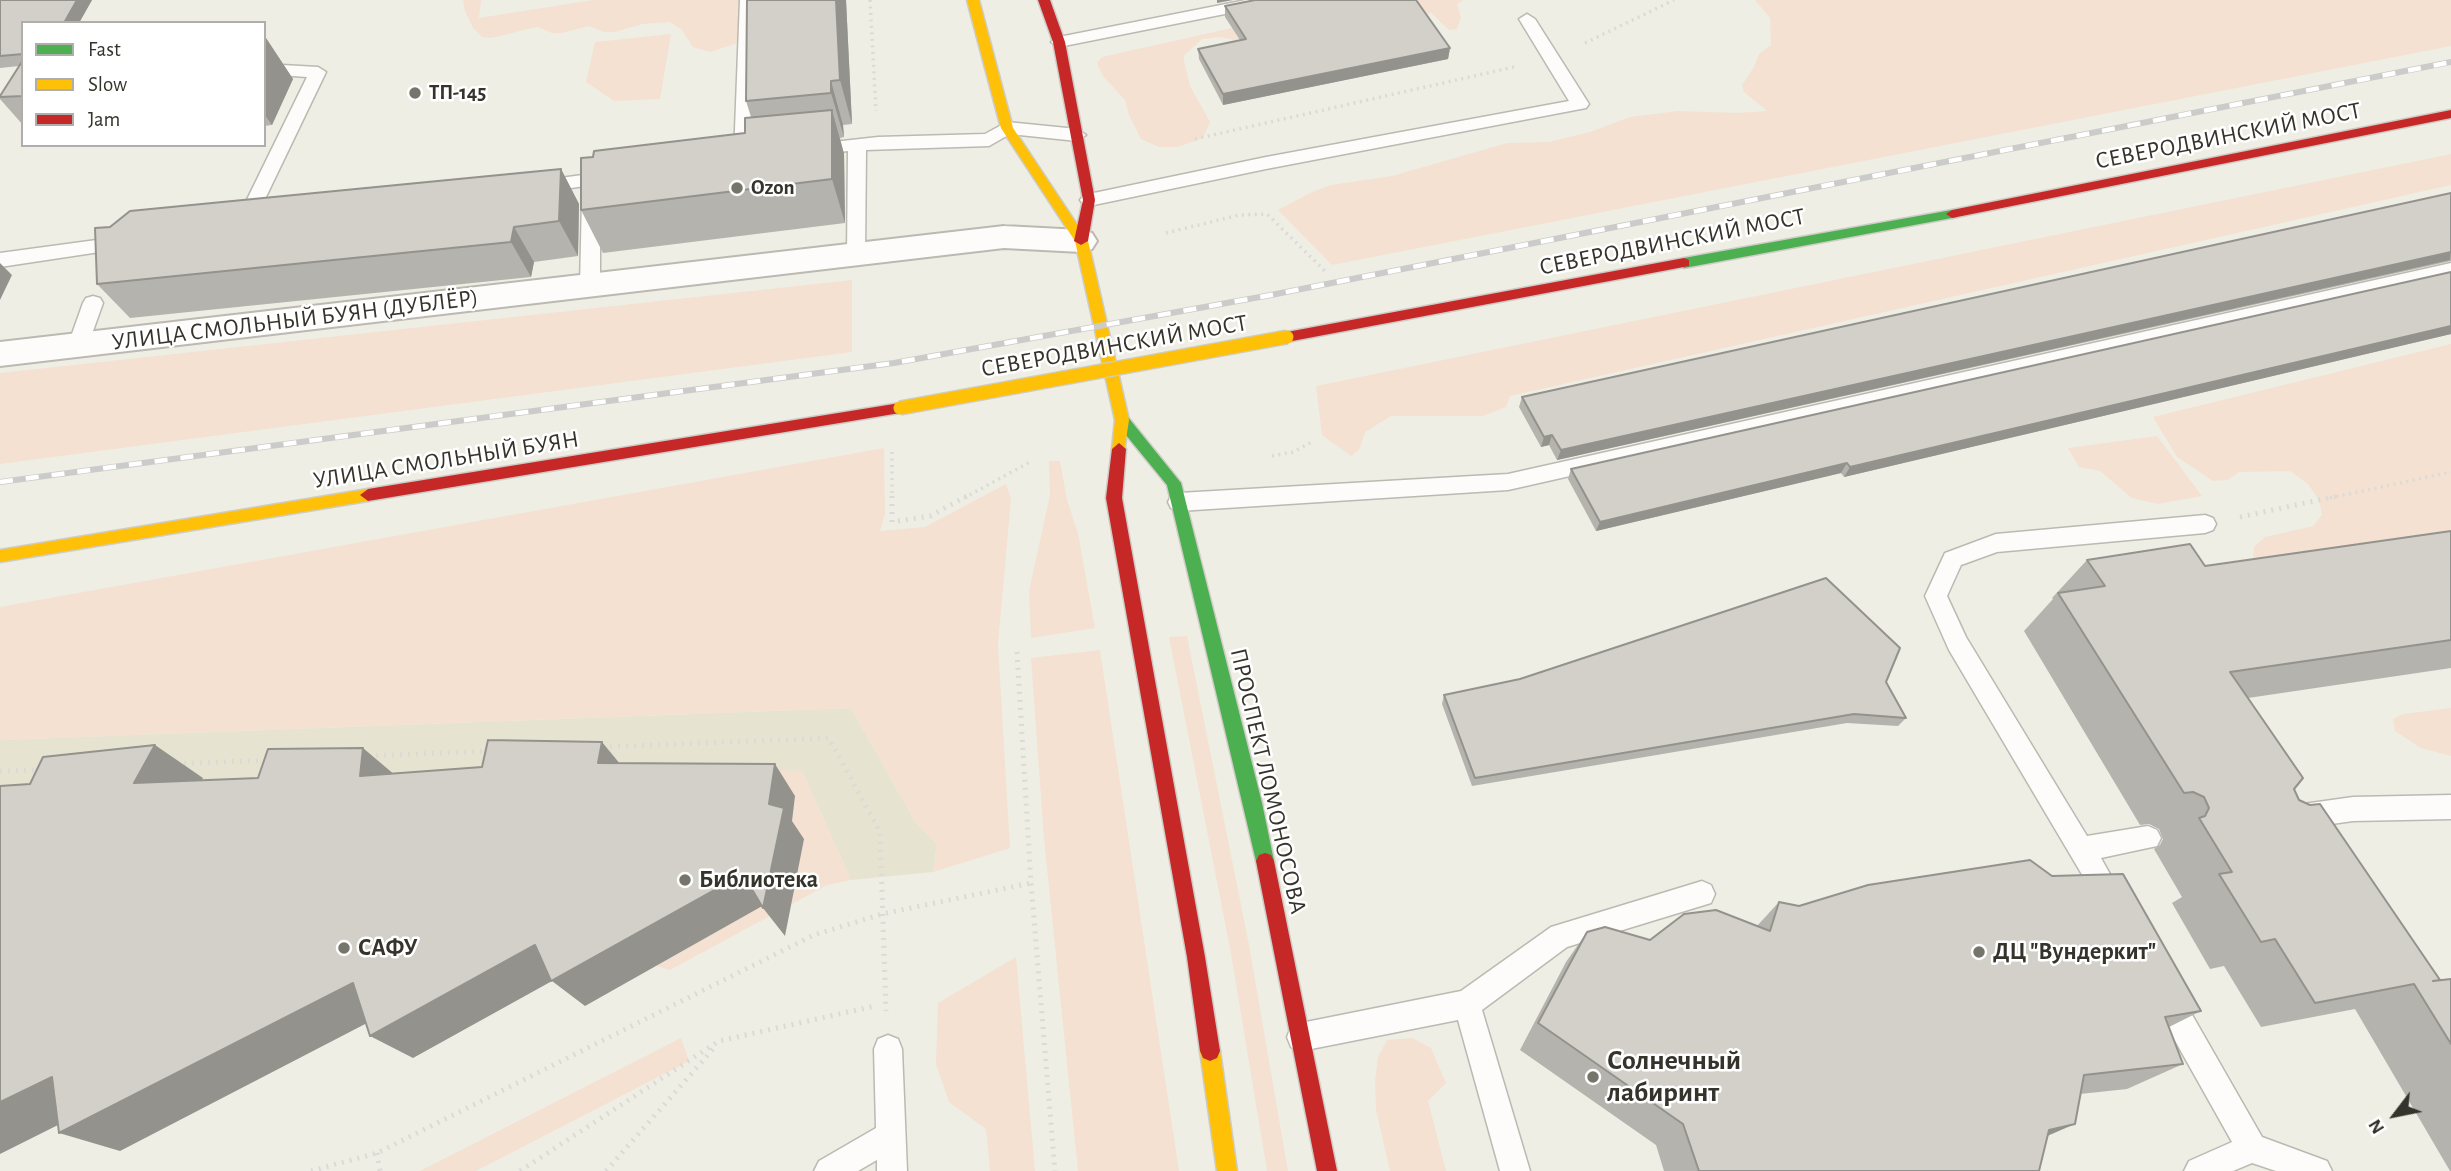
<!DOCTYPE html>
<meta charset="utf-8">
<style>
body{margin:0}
#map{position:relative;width:2451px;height:1171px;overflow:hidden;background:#efeee4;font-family:"Alegreya Sans",sans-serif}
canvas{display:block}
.legend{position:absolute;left:21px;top:21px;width:245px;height:126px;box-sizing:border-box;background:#fff;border:2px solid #aeaeab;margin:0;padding:9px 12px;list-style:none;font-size:21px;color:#35342c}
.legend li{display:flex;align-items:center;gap:14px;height:35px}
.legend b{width:35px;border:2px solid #aeaeab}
.north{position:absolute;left:2360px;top:1080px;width:70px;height:70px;-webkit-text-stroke:5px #fff;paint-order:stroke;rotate:238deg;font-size:19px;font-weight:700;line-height:28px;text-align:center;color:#35342c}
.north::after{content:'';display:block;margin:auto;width:24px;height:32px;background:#35342c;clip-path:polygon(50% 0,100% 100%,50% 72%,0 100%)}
</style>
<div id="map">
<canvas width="2451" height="1171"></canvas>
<ul class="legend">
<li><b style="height:9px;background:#4caf50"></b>Fast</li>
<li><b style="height:9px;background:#ffc107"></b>Slow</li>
<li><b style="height:9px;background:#c62828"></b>Jam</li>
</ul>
<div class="north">N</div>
</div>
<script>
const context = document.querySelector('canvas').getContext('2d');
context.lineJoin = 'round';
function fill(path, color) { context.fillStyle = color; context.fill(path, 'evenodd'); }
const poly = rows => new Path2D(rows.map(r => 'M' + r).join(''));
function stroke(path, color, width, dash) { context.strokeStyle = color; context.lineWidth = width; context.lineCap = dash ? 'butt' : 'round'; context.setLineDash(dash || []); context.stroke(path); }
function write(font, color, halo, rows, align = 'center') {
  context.font = font + ' "Alegreya Sans",sans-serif'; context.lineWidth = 5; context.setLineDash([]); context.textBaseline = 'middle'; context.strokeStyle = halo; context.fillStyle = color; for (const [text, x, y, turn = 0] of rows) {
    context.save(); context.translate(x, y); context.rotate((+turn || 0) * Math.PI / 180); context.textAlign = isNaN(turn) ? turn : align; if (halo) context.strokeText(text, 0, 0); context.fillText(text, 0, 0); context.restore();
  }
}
fill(poly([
 [851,708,916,823,937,844,933,872,851,880,802,771,790,835,765,904,585,1006,568,972,413,1058,392,995,363,1025,120,1151,110,1084,67,1120,0,1154,0,740]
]), '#e6e4d1');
fill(poly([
 [463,0,481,0,479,18,593,0,745,0,751,30,735,44,710,52,693,47,682,30,670,22,642,24,615,32,604,32,589,26,562,33,552,33,537,27,491,38,482,37,473,28,465,11],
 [1357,0,1464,0,1457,4,1461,18,1457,29,1449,30,1431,13,1238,41,1221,37,1202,39,1184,56,1184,61,1190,86,1210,122,1203,138,1178,147,1159,147,1141,139,1129,115,1125,100,1103,76,1097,63,1102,57],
 [1755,0,2451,0,2451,46,1332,265,1278,210,1312,192,1331,185,1392,176,1507,143,1549,142,1590,132,1630,117,1678,111,1739,113,1767,111,1744,92,1742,85,1754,67,1759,54,1771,45,1770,18],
 [671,34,660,99,614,101,586,82,595,42],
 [2451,154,2451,185,1510,396,1506,407,1483,416,1391,416,1365,432,1359,450,1351,456,1322,435,1316,386],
 [852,280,852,352,0,464,0,373],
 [2451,344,2451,563,2253,562,2254,547,2265,537,2313,526,2322,515,2319,500,2308,484,2290,471,2239,472,2228,480,2213,481,2177,457,2153,417],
 [2157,436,2202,496,2158,504,2132,498,2100,471,2079,467,2068,448],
 [884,448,885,514,880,531,925,527,1006,484,1011,499,998,644,1010,848,933,872,937,844,916,823,851,708,0,740,0,607],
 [1049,461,1060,461,1067,500,1078,533,1095,628,1031,638,1029,591,1050,495],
 [1187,636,1249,945,1288,1171,1267,1171,1230,948,1169,637],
 [1100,650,1179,1171,1078,1171,1044,839,1031,658],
 [2451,708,2451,756,2421,748,2395,731,2393,719,2403,714],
 [688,766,802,771,851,880,827,885,670,970,656,966,766,903,790,835,795,797],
 [1016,957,1035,1171,990,1171,986,1129,949,1102,936,1064,938,1003],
 [681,1038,689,1061,476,1171,420,1171],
 [1412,1038,1431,1048,1446,1083,1428,1101,1446,1171,1390,1171,1376,1110,1375,1080,1378,1057,1387,1040]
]), '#f4e1d2');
const lane = poly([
 [740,0,756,0,752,155,743,161,734,155,740,0],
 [1246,0,1278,0,1270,5,1059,47,1051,42,1059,37,1246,0],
 [1527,14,1535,19,1589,104,1586,108,1266,169,1089,206,1083,204,1080,200,1083,196,1089,194,1266,157,1569,101,1519,19,1527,14],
 [264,64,318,67,326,72,253,224,251,228,244,230,237,228,235,224,307,77,264,74,264,64],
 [1007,122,1077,129,1086,135,1077,141,1010,134,989,146,866,150,865,254,863,259,856,261,849,259,847,254,848,151,812,155,806,153,803,149,806,145,878,137,985,134,1007,122],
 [612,171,621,177,618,181,538,193,529,187,538,181,612,171],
 [591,192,597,194,600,198,600,286,597,291,590,293,583,291,580,286,582,198,585,194,591,192],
 [126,236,133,237,135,242,133,247,0,267,0,253,126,236],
 [2451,263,2451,277,1508,490,1179,511,1171,508,1168,502,1171,496,1179,493,1508,474,2451,263],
 [93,296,100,298,103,303,88,345,85,350,78,352,71,350,68,345,83,303,86,298,93,296],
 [2205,515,2213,518,2216,524,2213,530,2205,533,1997,552,1961,565,1947,596,1966,637,2087,836,2148,826,2157,830,2161,838,2157,846,2101,858,2125,901,2121,910,2112,914,2103,910,1949,650,1925,596,1945,553,1996,534,2205,515],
 [2451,795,2451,819,2353,821,2296,829,2287,825,2283,817,2287,809,2296,805,2353,797,2451,795],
 [1702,881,1711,885,1715,894,1711,903,1567,947,1482,1010,1530,1171,1500,1171,1458,1020,1301,1051,1291,1047,1287,1037,1291,1027,1301,1023,1461,991,1551,927,1702,881],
 [2165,981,2175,985,2262,1137,2327,1161,2332,1171,2276,1171,2252,1163,2233,1171,2184,1171,2189,1161,2232,1142,2155,1005,2151,995,2155,985,2165,981],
 [888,1035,898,1039,902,1049,907,1171,877,1171,877,1160,858,1171,814,1171,819,1161,876,1128,874,1049,878,1039,888,1035]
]);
const street = poly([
 [1004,226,1081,230,1092,233,1097,241,1092,249,1081,252,1004,248,0,366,0,342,1004,226]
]);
const fast = poly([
 [1952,210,1958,214,1957,217,1684,268,1677,263,1684,258,1952,210],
 [1122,415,1127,416,1181,483,1262,803,1274,861,1271,867,1265,869,1259,867,1256,861,1167,485,1117,424,1115,420,1122,415]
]);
const slow = poly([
 [967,0,979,0,1013,128,1088,241,1129,420,1124,453,1119,455,1112,449,1115,420,1075,241,1001,128,967,0],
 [368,489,376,495,368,501,0,562,0,550,368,489],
 [1210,1041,1217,1044,1220,1051,1237,1171,1217,1171,1200,1051,1203,1044,1210,1041]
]);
const jam = poly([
 [1038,0,1050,0,1065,42,1095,200,1088,241,1081,245,1074,241,1083,200,1053,42,1038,0],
 [2451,110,2451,118,1952,218,1946,214,1952,210,2451,110],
 [1684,258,1689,260,1689,266,1287,342,1280,337,1287,332,1684,258],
 [900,403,907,408,900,413,368,501,360,495,368,489,900,403],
 [1119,443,1126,449,1122,498,1205,957,1220,1051,1217,1058,1210,1061,1203,1058,1200,1051,1187,957,1106,498,1112,449,1119,443],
 [1265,853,1271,855,1274,861,1337,1171,1317,1171,1256,861,1259,855,1265,853]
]);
stroke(lane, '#bbb9b1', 3);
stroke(street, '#bbb9b1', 4);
stroke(fast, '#cdccc7', 3);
stroke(slow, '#cdccc7', 3);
stroke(jam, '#cdccc7', 3);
stroke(poly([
 [870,0,876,111],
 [1585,43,1674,0],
 [1195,139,1514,67],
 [1166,233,1239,215,1267,214,1325,271],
 [892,452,892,498],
 [1272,456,1293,452,1314,441],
 [964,498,1030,462],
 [2330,498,2451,472]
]), '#dbdad7', 3.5, [2, 4.5]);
stroke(poly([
 [892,496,892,522,930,516,967,496],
 [2240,517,2338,496],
 [1017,652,1031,883,1055,1171],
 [602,747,829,738,880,832,886,1011],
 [368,756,489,751],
 [176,764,268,760],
 [0,771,41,770],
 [377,1153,380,1171],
 [311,1171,377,1153,814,935,882,914,1031,883],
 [520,1171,719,1041,875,1006],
 [606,1171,714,1048]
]), '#dbdad7', 5, [2, 6]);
fill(lane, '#fdfcfb');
fill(street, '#fdfcfb');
fill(fast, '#4caf50');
fill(slow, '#ffc107');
fill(jam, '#c62828');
const rail = poly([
 [0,482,894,363,1271,295,2451,62]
]);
stroke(rail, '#cbcbc9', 6);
stroke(rail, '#fff', 4.5, [13]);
const slowBridge = poly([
 [900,408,1287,337]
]);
stroke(slowBridge, '#cdccc7', 16, []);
stroke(slowBridge, '#ffc107', 13);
fill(poly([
 [0,0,92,0,79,23,23,23,23,125,0,99,0,96,19,66,0,68],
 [846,0,852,124,843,125,844,137,840,138,844,154,845,223,603,253,581,210,593,157,745,133,751,117,746,101],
 [1225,6,1450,48,1448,59,1223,105,1199,59,1198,49,1240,40,1225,17],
 [264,35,293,79,272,125,264,126],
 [561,169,579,204,578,256,534,262,531,277,130,318,97,284],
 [2451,193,2451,261,1557,460,1549,445,1541,447,1519,407,1522,397],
 [2451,272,2451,334,1844,477,1841,473,1596,531,1568,479,1571,469],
 [2451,531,2451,668,2248,698,2299,800,2440,980,2451,979,2451,1171,2450,1171,2355,1009,2261,1027,2224,966,2210,969,2172,903,2182,897,2154,849,2160,845,2163,839,2159,829,2149,824,2140,825,2024,631,2053,599,2052,598,2087,560,2205,566],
 [1886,682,1906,718,1898,726,1847,723,1472,786,1442,704,1444,695],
 [1779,902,2201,1011,2169,1027,2183,1064,2127,1089,2080,1094,2048,1135,2039,1171,1664,1171,1656,1145,1520,1050,1566,962,1587,932,1650,940,1757,926]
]), '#b5b3ad');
fill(poly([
 [77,0,92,0,79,23,64,23],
 [836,0,846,0,852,124,840,80],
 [1217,0,1233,0,1217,3],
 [264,35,293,79,272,125,264,114],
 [1450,48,1448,59,1223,105,1223,94],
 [831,81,843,125,844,137,831,93],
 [832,110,844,154,845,223,832,179],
 [561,169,579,204,578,256,559,221],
 [514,227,534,262,531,277,511,242],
 [2451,252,2450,260,1557,460,1561,450],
 [0,263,12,275,0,300],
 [2451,326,2451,334,1844,477,1850,467],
 [1552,435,1549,445,1541,447,1544,437],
 [1847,463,1841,473,1596,531,1600,522],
 [602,742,630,776,598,763],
 [155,745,203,778,184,815,134,783],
 [363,748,402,781,360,776],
 [775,764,795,796,792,821,804,839,785,936,763,908,764,905,585,1006,552,981,413,1058,370,1036],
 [353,983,396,1008,120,1151,59,1133],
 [52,1077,112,1098,0,1154,0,1102],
 [2075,1124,2024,1146,2049,1130]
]), '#94928d');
const building = poly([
 [0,0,77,0,64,23,23,23,23,54,0,56,0,0],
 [747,0,836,0,840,80,831,81,831,93,746,101,747,0],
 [1255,0,1416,0,1450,48,1223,94,1198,49,1246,39,1225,6,1255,0],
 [23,60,23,96,0,97,0,96,23,60],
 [832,110,832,179,581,210,581,158,593,157,594,151,745,133,745,118,832,110],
 [561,169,559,221,514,227,511,242,97,284,95,228,110,227,130,211,561,169],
 [2451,193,2451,252,1561,450,1552,435,1544,437,1522,397,2451,193],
 [2451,272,2451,326,1850,467,1847,463,1600,522,1571,469,2451,272],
 [2451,531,2451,640,2230,672,2303,778,2294,789,2299,800,2310,805,2320,804,2440,980,2433,981,2451,979,2451,1044,2414,984,2315,1003,2275,939,2261,942,2219,874,2232,872,2199,818,2205,816,2209,808,2204,797,2193,792,2184,793,2058,593,2105,586,2087,560,2190,544,2205,566,2451,531],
 [1826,578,1900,648,1886,682,1906,718,1854,714,1475,778,1444,695,1520,679,1826,578],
 [488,740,602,742,598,763,775,764,769,804,784,808,763,908,743,874,551,981,535,945,370,1036,353,983,59,1133,52,1077,0,1102,0,786,30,784,43,757,155,745,134,783,258,778,268,749,363,748,360,776,482,767,488,740],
 [2030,860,2052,876,2123,874,2201,1011,2165,1017,2183,1064,2084,1075,2075,1124,2049,1130,2039,1171,1699,1171,1683,1124,1538,1023,1587,932,1605,927,1650,940,1684,914,1716,910,1770,931,1779,902,1799,906,1868,885,2030,860]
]);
fill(building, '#d3d0c9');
stroke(building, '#94928d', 2);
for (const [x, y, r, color] of [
 [415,93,7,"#76756c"],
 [737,188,7,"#76756c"],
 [685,880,7,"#76756c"],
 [344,948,7,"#76756c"],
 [1979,952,7,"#76756c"],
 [1593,1077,7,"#76756c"]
]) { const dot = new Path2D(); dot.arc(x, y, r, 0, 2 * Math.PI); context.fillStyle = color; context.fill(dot); stroke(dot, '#fff', 2.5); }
write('bold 21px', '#35342c', '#fff', [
 ["ТП-145",429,93],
 ["Ozon",751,188]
], 'left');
write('24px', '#35342c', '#fff', [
 ["СЕВЕРОДВИНСКИЙ МОСТ",2228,136,-11],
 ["СЕВЕРОДВИНСКИЙ МОСТ",1672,242,-11],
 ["УЛИЦА СМОЛЬНЫЙ БУЯН (ДУБЛЁР)",295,320,-7],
 ["СЕВЕРОДВИНСКИЙ МОСТ",1114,346,-10],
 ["УЛИЦА СМОЛЬНЫЙ БУЯН",446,460,-9],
 ["ПРОСПЕКТ ЛОМОНОСОВА",1268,781,77]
]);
write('bold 24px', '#35342c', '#fff', [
 ["Библиотека",699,880],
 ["САФУ",358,948],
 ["ДЦ \"Вундеркит\"",1993,952]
], 'left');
write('bold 28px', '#35342c', '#fff', [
 ["Солнечный",1607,1061],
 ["лабиринт",1607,1093]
], 'left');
</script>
